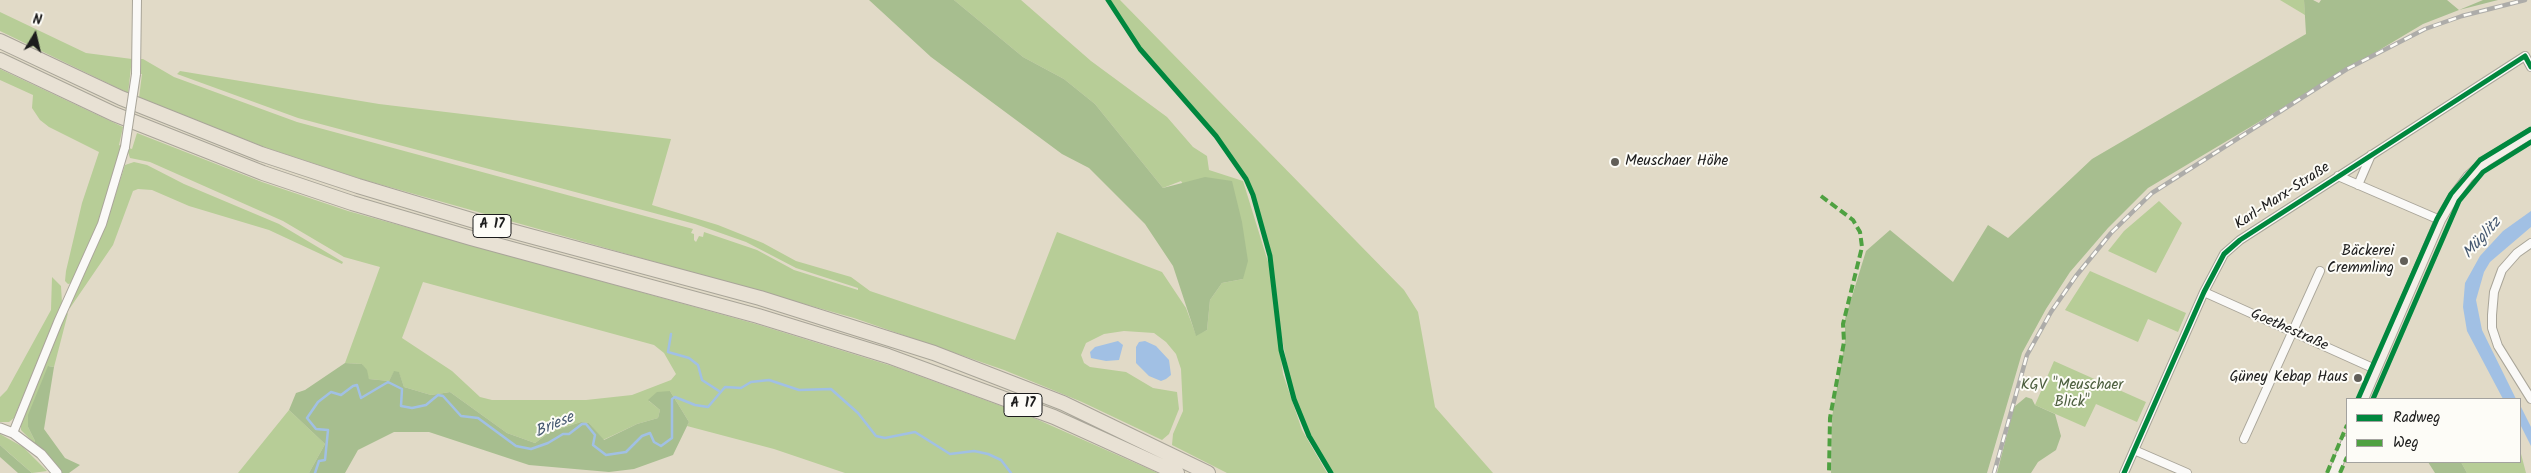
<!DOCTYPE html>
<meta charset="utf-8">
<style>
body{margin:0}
#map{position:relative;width:2531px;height:473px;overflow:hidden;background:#e1dac7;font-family:Kalam,sans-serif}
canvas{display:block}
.legend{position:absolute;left:2346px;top:398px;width:175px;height:65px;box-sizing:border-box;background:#fdfcf7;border:1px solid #a3a29f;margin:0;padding:6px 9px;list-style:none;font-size:15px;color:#1c1c1c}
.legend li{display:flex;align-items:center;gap:10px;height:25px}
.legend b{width:25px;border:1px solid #a3a29f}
.north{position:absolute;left:10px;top:10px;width:50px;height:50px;-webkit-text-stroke:4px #fdfcf7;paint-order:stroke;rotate:9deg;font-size:14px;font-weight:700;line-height:20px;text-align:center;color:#1c1c1c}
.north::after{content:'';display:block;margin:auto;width:18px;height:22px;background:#1c1c1c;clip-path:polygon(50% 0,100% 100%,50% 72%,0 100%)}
</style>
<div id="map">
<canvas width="2531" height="473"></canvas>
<ul class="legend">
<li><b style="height:6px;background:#00873e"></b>Radweg</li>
<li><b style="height:6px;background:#4fa141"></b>Weg</li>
</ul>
<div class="north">N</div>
</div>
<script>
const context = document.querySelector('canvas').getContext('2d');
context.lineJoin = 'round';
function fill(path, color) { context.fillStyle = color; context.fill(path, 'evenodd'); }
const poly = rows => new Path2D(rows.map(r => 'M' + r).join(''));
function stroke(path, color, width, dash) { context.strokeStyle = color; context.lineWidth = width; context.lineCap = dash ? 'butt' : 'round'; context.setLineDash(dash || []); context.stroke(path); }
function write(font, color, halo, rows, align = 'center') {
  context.font = font + ' Kalam,sans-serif'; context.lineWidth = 4; context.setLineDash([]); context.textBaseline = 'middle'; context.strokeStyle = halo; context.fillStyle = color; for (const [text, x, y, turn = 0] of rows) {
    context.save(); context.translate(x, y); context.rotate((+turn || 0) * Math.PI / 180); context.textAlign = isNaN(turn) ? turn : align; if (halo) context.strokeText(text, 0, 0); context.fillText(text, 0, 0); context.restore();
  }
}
fill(poly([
 [954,0,1021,0,1091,61,1167,117,1193,147,1207,156,1209,170,1243,181,1269,265,1283,374,1302,430,1327,473,1227,473,1172,445,1173,434,1183,411,1181,369,1176,354,1166,342,1154,333,1124,331,1104,334,1086,343,1081,355,1084,363,1090,367,1126,372,1153,388,1177,392,1179,409,1169,434,1162,440,1082,402,1004,370,854,318,361,179,264,147,139,98,142,74,139,74,140,59,143,59,174,77,297,122,693,229,691,233,694,234,694,240,696,242,699,236,703,237,704,232,757,250,794,270,858,290,858,288,796,268,746,242,695,224,298,118,177,74,180,71,379,104,671,139,652,205,718,225,763,243,796,261,851,277,870,291,1015,340,1057,232,1162,272,1186,308,1196,335,1207,330,1210,300,1222,283,1243,279,1181,181,1163,188,1095,104,1064,79,1023,57],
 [1109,0,1120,0,1404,290,1418,312,1435,407,1493,473,1331,473,1306,430,1294,398,1280,329,1269,246,1247,181,1228,150,1128,33],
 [2280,0,2304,0,2305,15],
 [0,12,86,53,132,59,128,93,0,31],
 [0,69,123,127,119,145,121,146,112,185,99,222,73,283,68,284,65,281,66,271,82,203,99,152,49,127,40,120,32,108,33,95,0,80],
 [137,133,262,182,348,211,756,324,892,366,1034,418,1158,473,845,473,774,449,687,426,689,422,670,391,649,401,660,410,658,418,637,424,603,440,589,423,581,422,550,432,535,443,507,433,450,392,431,395,404,387,399,373,394,372,389,381,369,379,362,364,345,363,380,267,344,257,283,221,150,162,130,158,128,152,129,148,132,149],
 [423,282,654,345,664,353,676,374,671,380,632,395,586,400,492,400,480,397,452,371,402,338],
 [134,162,147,165,184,184,279,224,343,262,342,264,269,230,189,206,152,190,138,189,133,191,113,245,70,308,69,306,105,227,125,165],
 [2159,201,2182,223,2156,273,2108,251,2124,231],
 [2090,271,2186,313,2178,332,2148,319,2138,342,2065,310],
 [52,277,61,286,62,303,14,418,9,422,0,422,0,397,7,390,51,310],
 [68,313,54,367,49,366,28,427,35,441,34,443,21,430,21,421,63,316],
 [2054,361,2146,402,2137,422,2096,404,2085,427,2035,405],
 [289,410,325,444,309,473,238,473],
 [0,434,23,447,47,471,32,473,0,445],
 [2520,450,2526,473,2467,473,2461,462,2520,462]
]), '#b7cd97');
fill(poly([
 [869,0,954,0,1023,57,1064,79,1095,104,1163,188,1205,177,1232,181,1242,222,1248,261,1243,279,1222,283,1210,300,1207,330,1196,336,1173,266,1145,224,1089,168,1062,154,931,57],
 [2304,0,2313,0,2319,3,2321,0,2447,0,2459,10,2483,0,2498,0,2459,10,2423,24,2148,188,2108,228,2070,272,2046,309,2022,353,1987,473,1831,473,1832,417,1845,341,1845,319,1866,251,1890,230,1953,282,1988,225,2008,238,2092,159,2306,34],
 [345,363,362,364,367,370,369,379,389,381,394,371,399,372,404,387,431,395,450,392,507,433,535,443,550,432,581,422,589,423,604,440,637,424,658,418,660,410,648,400,657,392,670,391,689,422,673,455,634,469,609,472,529,465,429,432,394,432,358,450,345,473,309,473,325,444,289,410,296,393,305,390],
 [48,366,54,367,44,429,65,458,80,465,69,473,60,473,34,443,35,441,28,427,28,415],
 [2026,397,2032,399,2035,405,2055,414,2061,436,2056,450,2038,462,2031,473,1997,473,2014,407],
 [0,445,10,454,32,473,18,473,0,457],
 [2428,462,2461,462,2467,473,2435,473]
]), '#a7be8f');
fill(poly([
 [2531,211,2531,227,2490,262,2484,272,2476,300,2482,330,2516,399,2503,399,2467,331,2463,307,2465,283,2480,256,2503,231],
 [1118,341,1123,345,1119,360,1106,361,1091,358,1090,352,1095,347],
 [1145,341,1156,346,1169,360,1171,375,1166,379,1161,381,1149,376,1136,363,1136,347,1139,342],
 [2520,405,2531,427,2531,446,2520,424]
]), '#a1c0e4');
stroke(poly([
 [671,334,668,352,689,358,698,365,702,380,719,391],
 [315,473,319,461,325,460,328,430,316,429,307,418,318,402,331,392,341,395,353,386,357,385,361,398,388,382,402,389,401,406,412,408,426,405,438,395,443,396,461,416,478,418,516,446,531,449,548,443,563,434,569,434,582,424,586,424,595,435,593,445,606,455,626,452,642,436,650,433,654,442,661,446,672,438,672,399,675,397,695,405,708,407,725,387,741,388,751,382,769,380,799,390,831,389,858,413,876,436,885,438,915,432,950,454,974,451,988,454,1001,460,1011,473]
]), '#a1c0e4', 2.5);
const minor = poly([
 [136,74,137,0],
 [2338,176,2440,220],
 [2358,185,2371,155],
 [2531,243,2517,253,2502,270,2494,292,2492,315,2492,328,2498,346,2531,399],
 [2204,292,2375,369],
 [13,433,58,322,102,224,125,147],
 [2244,439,2320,271],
 [2134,450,2187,473],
 [2124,473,2204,292,2224,254,2240,240,2525,56,2531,67]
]);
const tertiary = poly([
 [0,428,13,433,41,454,57,473]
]);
const secondary = poly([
 [2363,399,2440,220,2454,196,2468,177,2486,161,2531,133],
 [2334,473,2347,441]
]);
const motorway = poly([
 [0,41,121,98,261,154,358,186,478,222,760,298,934,353,1063,403,1208,473],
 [0,60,114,114,263,173,352,203,471,238,758,316,888,356,1054,417,1177,473]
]);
stroke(minor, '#a9a599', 10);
stroke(tertiary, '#a9a599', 11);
stroke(secondary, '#a9a599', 12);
stroke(motorway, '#a9a599', 16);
stroke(minor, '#faf9f7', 8);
stroke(tertiary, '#faf9f7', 9);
stroke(secondary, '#f3efe8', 10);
stroke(motorway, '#e8e1d4', 14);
const rail = poly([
 [1994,473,2027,355,2051,312,2076,276,2111,233,2152,193,2347,69,2425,29,2462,16,2525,0]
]);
stroke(rail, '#adaca9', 4.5);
stroke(rail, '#fdfcf7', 2.5, [8]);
const minorBridge = poly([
 [125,147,136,74]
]);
stroke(minorBridge, '#a9a599', 10, []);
stroke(minorBridge, '#faf9f7', 8);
stroke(poly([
 [1821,196,1853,220,1860,232,1862,247,1843,324,1844,342,1830,418,1829,473],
 [2327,473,2347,425],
 [2340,473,2347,457]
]), '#4fa141', 4, [8, 4]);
stroke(poly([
 [1108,0,1140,49,1216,136,1246,179,1253,195,1270,256,1281,350,1294,399,1309,436,1331,473],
 [2358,399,2437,219,2451,194,2480,160,2531,129],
 [2373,399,2459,201,2483,172,2531,142],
 [2124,473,2204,292,2224,254,2240,240,2525,56,2531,67]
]), '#00873e', 5);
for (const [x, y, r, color] of [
 [1615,162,5,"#615e58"],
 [2404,261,5,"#615e58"],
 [2358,378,5,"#615e58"]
]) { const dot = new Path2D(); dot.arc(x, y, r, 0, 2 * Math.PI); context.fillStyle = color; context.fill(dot); stroke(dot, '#fdfcf7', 2); }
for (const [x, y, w] of [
 [492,226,38],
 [1023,405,38]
]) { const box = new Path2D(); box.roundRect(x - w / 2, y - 11.5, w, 23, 4); context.fillStyle = '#fdfcf7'; context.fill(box); stroke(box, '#1c1c1c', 1); }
write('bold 14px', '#1c1c1c', null, [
 ["A 17",492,226],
 ["A 17",1023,405]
]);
write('15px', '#1c1c1c', '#fdfcf7', [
 ["Meuschaer Höhe",1625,162,"left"],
 ["Bäckerei",2394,252],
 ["Cremmling",2394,269],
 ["Güney Kebap Haus",2348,378]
], 'right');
write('15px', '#1c1c1c', '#fdfcf7', [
 ["Karl-Marx-Straße",2283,197,-33],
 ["Goethestraße",2289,331,24]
]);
write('15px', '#4c5e3e', '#fdfcf7', [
 ["KGV \"Meuschaer",2072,386],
 ["Blick\"",2072,403]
]);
write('italic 16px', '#465971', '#fdfcf7', [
 ["Müglitz",2483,239,-48],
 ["Briese",555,426,-24]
]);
</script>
